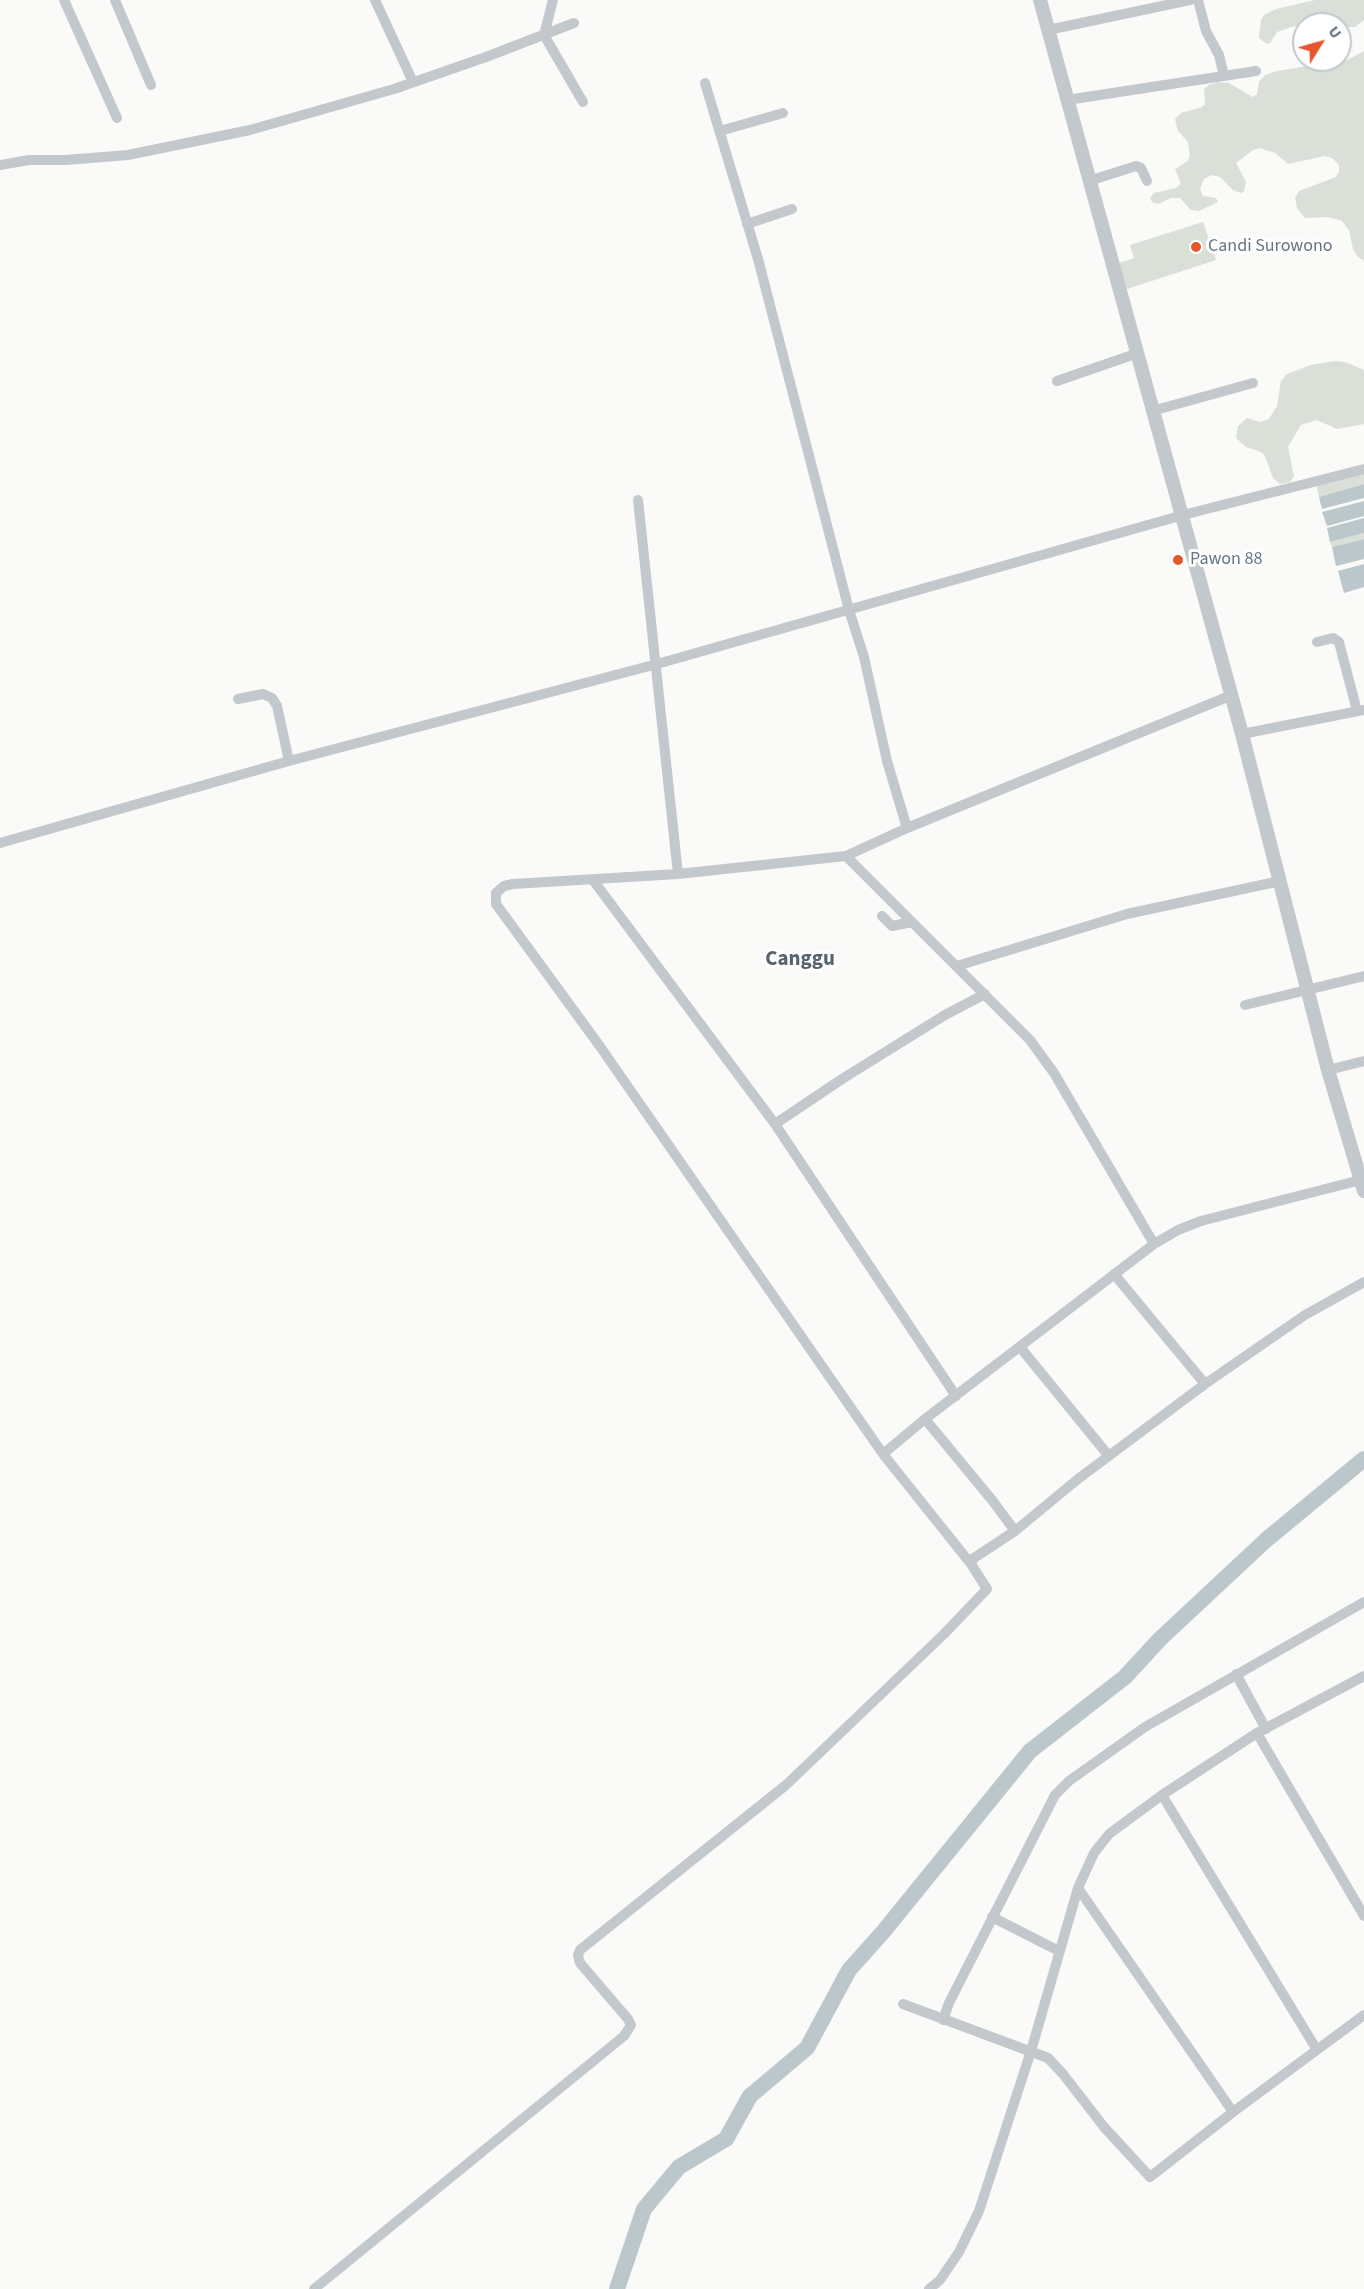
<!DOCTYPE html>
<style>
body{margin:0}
#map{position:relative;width:1364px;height:2289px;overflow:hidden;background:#fafaf8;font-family:"Source Sans 3",sans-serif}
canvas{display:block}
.north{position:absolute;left:1292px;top:12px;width:60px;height:60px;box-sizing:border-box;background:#fff;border:2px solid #c1c8cd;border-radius:50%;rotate:53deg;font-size:16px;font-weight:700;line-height:24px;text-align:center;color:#657683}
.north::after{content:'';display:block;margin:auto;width:21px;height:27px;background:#e4572e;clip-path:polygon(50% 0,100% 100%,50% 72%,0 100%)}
</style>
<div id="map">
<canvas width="1364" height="2289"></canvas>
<div class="north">U</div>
</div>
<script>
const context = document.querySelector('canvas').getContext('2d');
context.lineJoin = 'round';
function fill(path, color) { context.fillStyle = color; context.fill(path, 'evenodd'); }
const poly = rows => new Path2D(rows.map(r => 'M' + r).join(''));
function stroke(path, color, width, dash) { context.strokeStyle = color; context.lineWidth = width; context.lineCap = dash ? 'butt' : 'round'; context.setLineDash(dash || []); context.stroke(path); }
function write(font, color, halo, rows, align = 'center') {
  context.font = font + ' "Source Sans 3",sans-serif'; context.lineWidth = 6; context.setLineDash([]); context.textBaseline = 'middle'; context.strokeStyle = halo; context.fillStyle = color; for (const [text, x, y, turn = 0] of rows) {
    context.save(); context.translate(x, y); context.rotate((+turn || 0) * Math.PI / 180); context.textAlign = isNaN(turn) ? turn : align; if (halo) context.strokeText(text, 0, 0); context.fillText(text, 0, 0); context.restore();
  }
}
fill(poly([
 [1315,0,1364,0,1364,20,1355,27,1340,27,1340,24,1295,26,1277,32,1270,43,1267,44,1259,38,1261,20,1264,15,1276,9],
 [1364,51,1364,261,1357,256,1353,249,1349,230,1342,221,1327,217,1305,218,1297,208,1295,198,1299,191,1336,177,1339,172,1339,165,1332,158,1325,156,1288,164,1275,153,1260,148,1253,150,1236,163,1246,182,1244,191,1241,193,1233,190,1220,177,1212,175,1204,179,1200,189,1203,196,1216,198,1218,202,1199,211,1191,210,1180,198,1171,198,1158,204,1152,202,1150,198,1154,193,1176,188,1181,184,1175,169,1188,161,1190,156,1188,142,1178,131,1175,119,1181,113,1202,107,1205,104,1204,89,1209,85,1218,82,1229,83,1253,97,1257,94,1259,82,1265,75,1277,71,1308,66,1320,60,1347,60],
 [1203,222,1216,260,1121,291,1113,265,1134,258,1130,245],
 [1335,361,1345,362,1364,370,1364,424,1337,429,1317,420,1301,425,1288,447,1294,476,1290,482,1280,484,1273,478,1265,456,1261,452,1246,447,1236,438,1238,426,1247,418,1260,422,1269,419,1277,406,1281,381,1287,374,1311,365],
 [1364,466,1364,484,1319,497,1315,479],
 [1364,533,1364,539,1332,547,1330,542]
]), '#dadfd7');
fill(poly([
 [1364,484,1364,498,1322,509,1319,497],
 [1364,501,1364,516,1327,526,1322,512],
 [1364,518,1364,533,1330,542,1327,528],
 [1364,539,1364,559,1336,566,1332,547],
 [1364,564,1364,587,1344,593,1338,571]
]), '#bbc7cb');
stroke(poly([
 [617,2289,644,2209,679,2167,726,2139,750,2096,807,2048,849,1970,883,1932,1030,1751,1125,1677,1160,1639,1266,1540,1364,1459]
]), '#bbc7cb', 16);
stroke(poly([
 [64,0,117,118],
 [115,0,151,85],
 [375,0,413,82],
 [553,0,544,35,583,102],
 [1198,0,1206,31,1219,55,1224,76],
 [1048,30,1190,0],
 [705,83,758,259,849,610,864,657,887,761,907,828],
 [1067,100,1256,71],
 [720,131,783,113],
 [0,165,29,160,66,160,128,155,250,130,394,89,486,57,574,23],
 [1089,181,1136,166,1141,168,1147,181],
 [747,224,792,209],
 [1057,381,1138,353],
 [1152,411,1253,383],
 [638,500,678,874],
 [1317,642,1333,638,1339,642,1357,711],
 [238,699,263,694,272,698,277,706,289,761],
 [1242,734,1364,710],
 [0,843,289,761,657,664,1183,515,1364,469],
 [846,856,1030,1040,1054,1073,1154,1244],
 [593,880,775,1124,956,1396],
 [882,916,892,926,912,922],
 [957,966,1127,914,1280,881],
 [1245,1005,1364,976],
 [1328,1070,1364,1061],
 [775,1124,842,1079,945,1015,985,994],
 [1114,1274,1205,1384],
 [1020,1347,1108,1455],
 [883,1454,925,1419],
 [1015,1531,992,1500,925,1419,1154,1244,1178,1230,1201,1221,1364,1179],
 [971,1564,883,1454,599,1045,496,904,496,893,504,886,513,884,678,874,846,856,907,828,1232,695],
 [1236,1674,1266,1729],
 [1257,1733,1364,1916],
 [1162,1795,1317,2050],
 [1078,1888,1233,2112],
 [992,1917,1059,1951],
 [903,2004,1048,2058,1063,2074,1104,2127,1150,2177,1233,2112,1364,2015],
 [943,2020,949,2003,1055,1795,1069,1781,1145,1727,1364,1602],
 [314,2289,624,2036,631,2025,628,2019,580,1963,578,1955,580,1950,786,1785,944,1634,987,1589,971,1564,974,1558,1015,1531,1078,1479,1205,1384,1305,1315,1364,1282],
 [929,2289,940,2280,959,2252,979,2211,1031,2051,1078,1888,1094,1853,1109,1834,1162,1795,1257,1733,1364,1676]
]), '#c3c8cc', 10);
stroke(poly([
 [1040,0,1242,734,1328,1070,1364,1191]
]), '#c3c8cc', 14);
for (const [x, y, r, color] of [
 [1196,247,6,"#e4572e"],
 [1178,560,6,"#e4572e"]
]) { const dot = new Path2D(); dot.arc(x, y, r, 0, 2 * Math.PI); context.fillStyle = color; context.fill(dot); stroke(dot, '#fff', 2); }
write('18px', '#657683', '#fff', [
 ["Candi Surowono",1208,247],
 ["Pawon 88",1190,560]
], 'left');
write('bold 21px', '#57646e', '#fff', [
 ["Canggu",800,960]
]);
</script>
